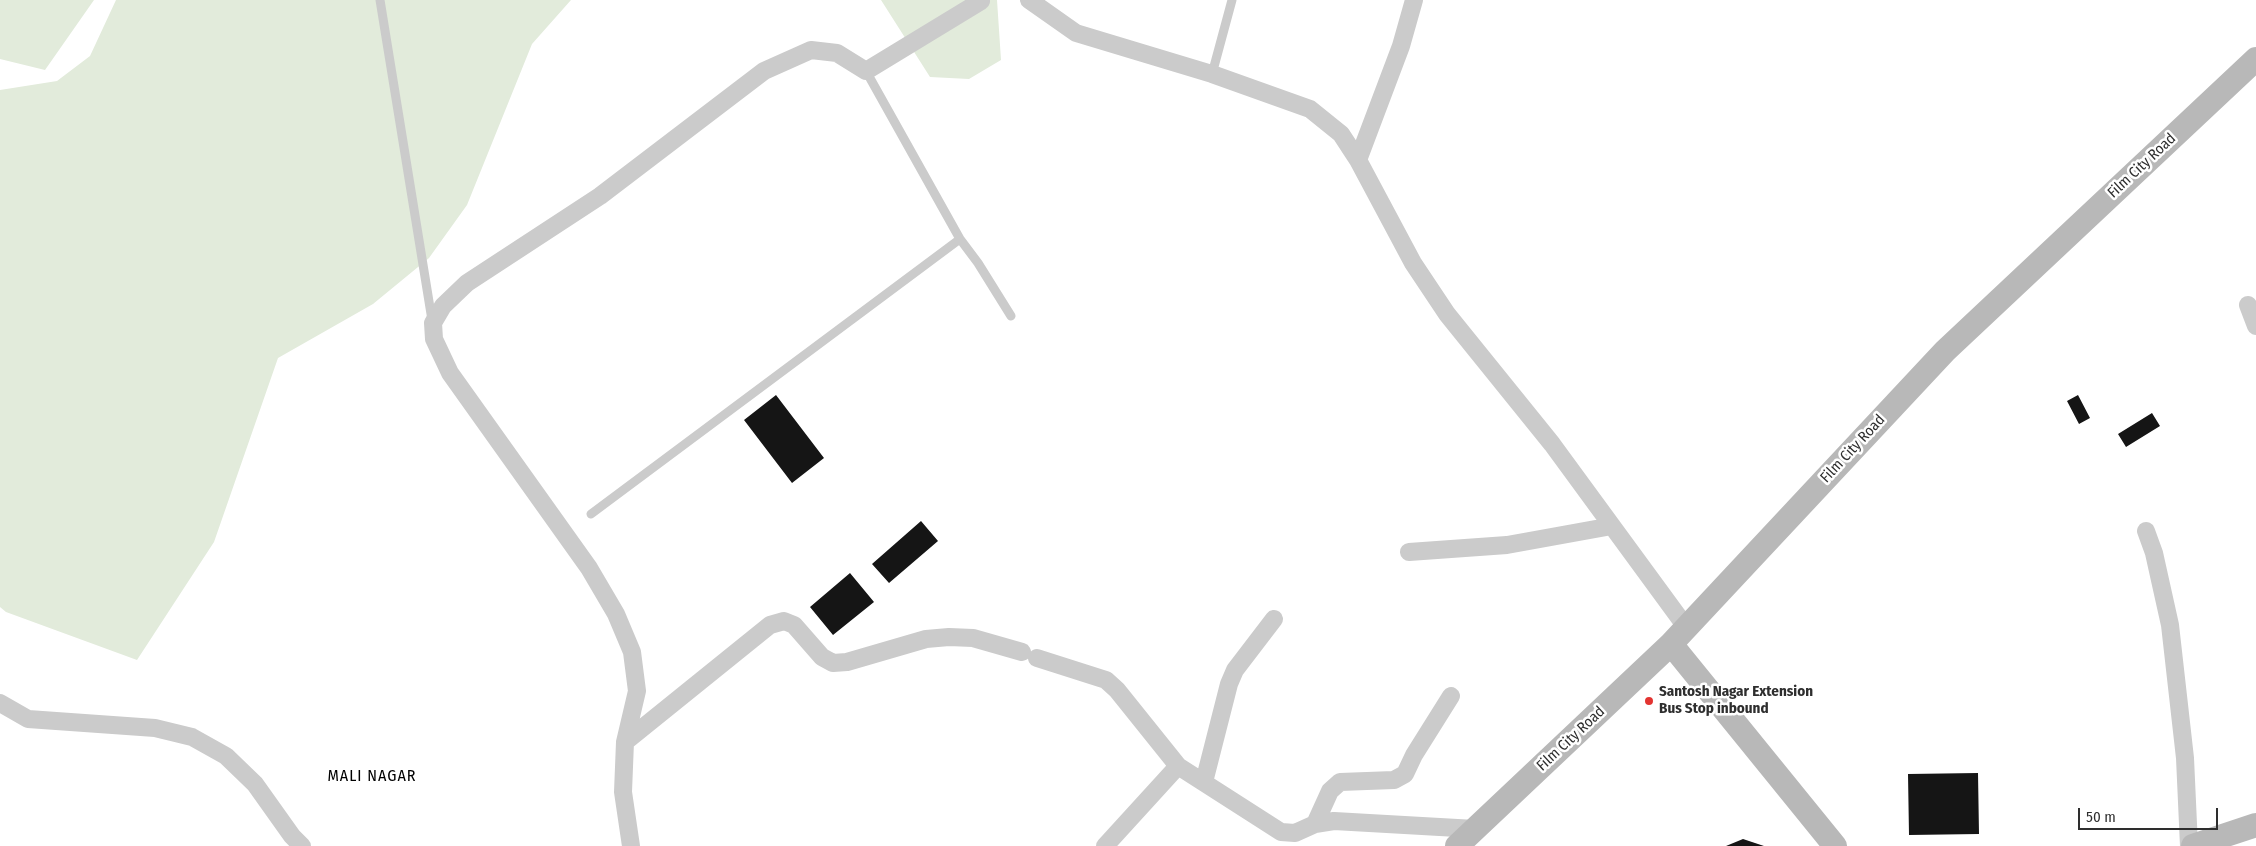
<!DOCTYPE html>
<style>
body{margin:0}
#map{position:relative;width:2256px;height:846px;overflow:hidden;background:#fff;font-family:"Fira Sans Condensed",sans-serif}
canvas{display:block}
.scale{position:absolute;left:2078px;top:808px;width:140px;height:22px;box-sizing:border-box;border:2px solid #2e2e2e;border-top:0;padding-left:6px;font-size:15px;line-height:18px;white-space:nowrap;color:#2e2e2e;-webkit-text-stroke:4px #fff;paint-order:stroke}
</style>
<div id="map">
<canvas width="2256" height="846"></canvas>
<div class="scale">50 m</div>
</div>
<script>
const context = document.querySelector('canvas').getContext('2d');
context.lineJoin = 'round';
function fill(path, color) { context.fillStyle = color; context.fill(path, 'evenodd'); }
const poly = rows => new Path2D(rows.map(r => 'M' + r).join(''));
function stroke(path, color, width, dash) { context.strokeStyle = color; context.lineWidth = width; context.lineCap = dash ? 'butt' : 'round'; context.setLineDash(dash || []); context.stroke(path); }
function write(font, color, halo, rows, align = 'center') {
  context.font = font + ' "Fira Sans Condensed",sans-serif'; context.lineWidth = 5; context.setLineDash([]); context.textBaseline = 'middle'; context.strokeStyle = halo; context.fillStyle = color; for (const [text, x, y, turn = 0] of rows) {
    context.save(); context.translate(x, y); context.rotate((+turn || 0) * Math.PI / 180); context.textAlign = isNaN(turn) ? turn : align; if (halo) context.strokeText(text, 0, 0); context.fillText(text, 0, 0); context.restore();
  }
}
fill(poly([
 [0,0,94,0,45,70,0,59],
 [116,0,571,0,532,44,467,205,429,258,373,304,278,358,214,542,137,660,6,612,0,607,0,90,57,81,90,56],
 [881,0,997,0,1001,60,969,79,930,77]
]), '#e2ebdb');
fill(poly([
 [776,395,824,458,792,483,744,420],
 [2078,395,2090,418,2079,424,2067,401],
 [2152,413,2160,426,2126,447,2118,434],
 [921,521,938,541,889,583,872,564],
 [850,573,874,602,833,635,810,607],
 [1978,773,1979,834,1909,835,1908,774],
 [1743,839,1764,846,1726,846]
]), '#151515');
stroke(poly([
 [380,0,432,320],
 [866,71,960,239,978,263,1011,316],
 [1212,74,1232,0],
 [591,514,960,239]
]), '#cbcbcb', 9);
stroke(poly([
 [1029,0,1076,33,1212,74,1310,109,1341,134,1358,160,1413,263,1447,314,1552,444,1686,627],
 [1358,160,1401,46,1414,0],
 [2248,305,2256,326],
 [2146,531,2154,553,2170,625,2185,758,2189,846],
 [1409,552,1507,545,1612,526],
 [1037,658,1106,680,1117,690,1178,766,1281,832,1295,833,1315,824,1334,821,1475,829],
 [0,703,28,719,155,728,192,737,226,756,255,784,292,836,302,846],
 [625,742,770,625,784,621,794,625,822,657,833,663,847,662,926,639,949,637,973,638,1022,652],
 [1204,782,1229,684,1235,670,1274,619],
 [1315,824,1330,791,1340,782,1394,780,1405,774,1414,755,1451,696],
 [631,846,623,792,625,742,637,691,632,652,616,614,589,568,450,373,434,339,433,323,443,306,467,283,600,196,764,71,811,50,837,53,866,71,981,1],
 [1105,846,1178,766]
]), '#cbcbcb', 18);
stroke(poly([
 [1671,644,1835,846],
 [1457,846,1671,644,1945,351,2256,59],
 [2193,846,2256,825]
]), '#b8b8b8', 24);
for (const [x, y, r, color] of [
 [1649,701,5,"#e33431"]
]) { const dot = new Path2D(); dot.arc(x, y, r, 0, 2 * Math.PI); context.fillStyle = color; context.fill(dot); stroke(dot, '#fff', 2); }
write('15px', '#2e2e2e', '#fff', [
 ["Film City Road",2142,166,-43],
 ["Film City Road",1853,449,-47],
 ["Film City Road",1571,739,-43]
]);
write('bold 15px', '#2e2e2e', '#fff', [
 ["Santosh Nagar Extension",1659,692],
 ["Bus Stop inbound",1659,709]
], 'left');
context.letterSpacing = '1px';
write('16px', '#000', '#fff', [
 ["MALI NAGAR",372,777]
]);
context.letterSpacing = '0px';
</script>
